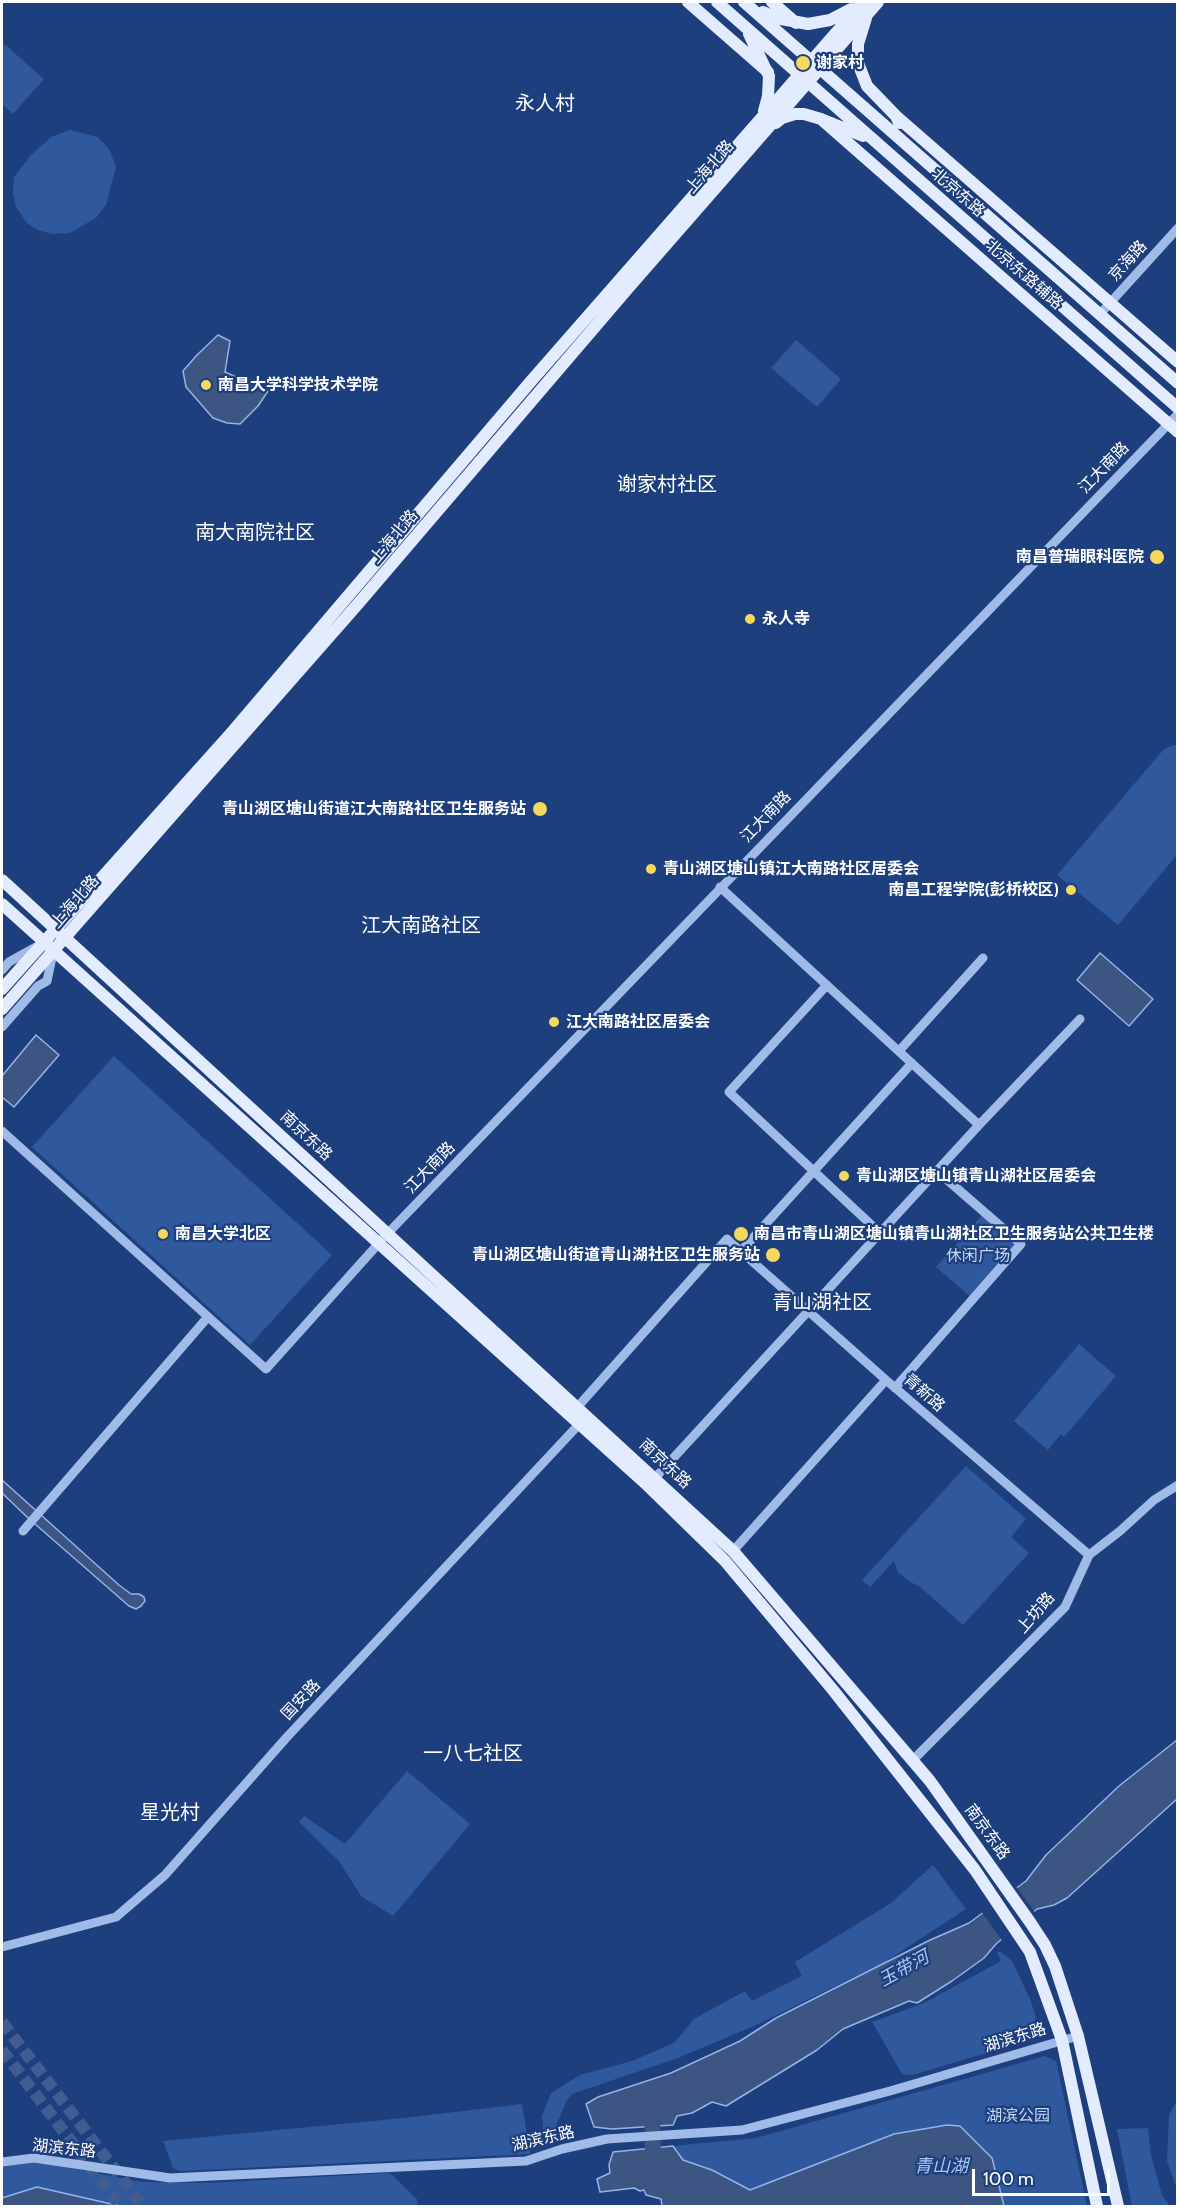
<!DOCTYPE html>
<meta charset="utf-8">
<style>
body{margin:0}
#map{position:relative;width:1179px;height:2208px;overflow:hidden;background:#1e3f7d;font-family:Cabin,sans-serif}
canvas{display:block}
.frame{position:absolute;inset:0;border:3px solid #fff;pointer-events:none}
.scale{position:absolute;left:972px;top:2169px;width:138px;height:27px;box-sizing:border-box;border:3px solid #fff;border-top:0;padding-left:8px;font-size:18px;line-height:21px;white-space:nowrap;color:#fff;-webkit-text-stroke:4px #1e3f7d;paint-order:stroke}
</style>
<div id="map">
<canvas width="1179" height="2208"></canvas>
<div class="frame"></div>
<div class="scale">100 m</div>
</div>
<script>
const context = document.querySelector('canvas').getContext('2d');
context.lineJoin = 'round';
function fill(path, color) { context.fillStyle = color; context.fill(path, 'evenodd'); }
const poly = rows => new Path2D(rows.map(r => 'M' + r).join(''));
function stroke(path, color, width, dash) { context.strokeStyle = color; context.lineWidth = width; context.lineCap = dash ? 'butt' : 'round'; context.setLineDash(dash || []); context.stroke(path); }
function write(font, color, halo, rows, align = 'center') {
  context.font = font + ' Cabin,"Noto Sans SC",sans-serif'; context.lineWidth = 4.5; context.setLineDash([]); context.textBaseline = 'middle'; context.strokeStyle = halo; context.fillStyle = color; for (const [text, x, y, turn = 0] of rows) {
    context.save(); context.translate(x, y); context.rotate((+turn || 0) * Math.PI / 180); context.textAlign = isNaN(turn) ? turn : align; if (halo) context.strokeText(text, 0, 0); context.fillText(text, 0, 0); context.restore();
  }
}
fill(poly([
 [2,42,44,79,13,114,2,104],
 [70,130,98,137,109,149,116,167,106,205,96,218,70,233,52,234,38,230,27,223,16,207,13,193,14,177,31,155,51,137],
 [796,340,841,379,817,407,771,368],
 [1174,745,1178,745,1177,855,1118,925,1057,875,1164,749],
 [114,1056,332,1255,250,1345,32,1147],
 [984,1213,1021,1244,973,1299,936,1267],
 [1079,1344,1116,1376,1064,1437,1061,1434,1048,1450,1014,1421],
 [966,1466,1026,1519,1011,1537,1029,1553,963,1625,919,1586,910,1582,898,1572,894,1561,870,1587,862,1580],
 [407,1771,470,1824,393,1916,361,1896,339,1861,299,1822,304,1816,345,1844],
 [933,1865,966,1909,885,1962,754,2026,678,2058,572,2094,566,2102,556,2126,553,2141,544,2138,542,2116,551,2093,580,2075,632,2061,674,2043,694,2019,745,1991,752,2001,802,1976,795,1962,891,1903],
 [1000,1951,1012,1961,1030,1999,1036,2017,1030,2033,1017,2042,997,2050,912,2075,902,2074,872,2022,924,2003,1001,1961,997,1953],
 [1045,2056,1056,2061,1087,2206,1004,2206,992,2158,960,2126,947,2125,894,2134,750,2190,712,2170,683,2160,673,2146,756,2138],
 [1177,2100,1177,2189,1167,2161,1169,2115],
 [522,2104,530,2154,180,2171,173,2168,163,2141,404,2118],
 [1148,2128,1151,2155,1162,2195,1170,2206,1132,2206,1117,2129],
 [41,2162,142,2182,209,2183,390,2173,417,2199,418,2205,120,2206,37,2187,2,2198,2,2166]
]), '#30589c');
const water = poly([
 [218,335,230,341,225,372,268,391,258,406,240,424,227,423,213,418,186,387,183,371,197,355,218,335],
 [1100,953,1153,999,1129,1026,1077,980,1100,953],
 [36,1035,59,1055,14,1107,2,1097,2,1076,36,1035],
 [2,1480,119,1585,131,1594,139,1594,144,1597,145,1601,141,1606,136,1609,129,1606,27,1517,2,1493,2,1480],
 [1177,1740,1177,1799,1067,1898,1054,1905,1037,1909,996,1944,984,1958,952,1981,917,2003,909,2001,843,2029,817,2050,726,2106,712,2102,692,2113,677,2116,673,2125,612,2129,594,2127,586,2104,598,2097,671,2073,740,2041,776,2018,928,1941,969,1923,1026,1881,1046,1855,1119,1786,1177,1740],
 [947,2125,960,2126,992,2158,1004,2206,662,2206,661,2199,646,2195,644,2190,640,2191,634,2188,600,2192,597,2179,610,2173,609,2165,613,2152,673,2146,683,2160,712,2170,750,2190,894,2134,947,2125],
 [37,2187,120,2206,2,2206,2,2198,37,2187]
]);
fill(water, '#3c5582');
stroke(water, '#94b4e9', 1.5);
fill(poly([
 [1015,1885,1036,1914,1003,1942,981,1911]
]), '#1e3f7d');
stroke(poly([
 [653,2157,652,2108,654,2107]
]), '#3c5582', 16);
stroke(poly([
 [2,2022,143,2206],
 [2,2050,120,2206]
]), '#405c90', 12, [12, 6]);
stroke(poly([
 [1100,314,1178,228],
 [2,970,9,962,36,947],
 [827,985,729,1092,880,1233],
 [2,1027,38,986,47,981,53,953],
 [899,1051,983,958],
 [979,1125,1080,1019],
 [2,1131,266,1369,388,1233,1178,414],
 [741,1251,912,1063],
 [895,1388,1021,1244,937,1171],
 [573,1412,727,1239,886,1380,1089,1555],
 [655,1478,979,1125,720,887],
 [23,1531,207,1318],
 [733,1551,886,1380],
 [912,1761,1065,1607,1089,1555,1120,1531,1154,1500,1178,1485],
 [2,1947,116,1917,165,1875,287,1737,583,1420],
 [2,2162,34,2158,170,2178,526,2161,562,2149,607,2139,742,2130,890,2091,1078,2036]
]), '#a1bbe8', 9);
stroke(poly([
 [688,2,768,72],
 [717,2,1178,408],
 [744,2,1178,383],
 [772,2,796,23],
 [763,12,776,18,808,24,830,20,851,9],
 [866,18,858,44,858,63,867,86,896,116,899,123],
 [749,34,769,76,768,96,764,111],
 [896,116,1178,362],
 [821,119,1178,432],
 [776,123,782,118,795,114,804,114,821,119,863,136],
 [2,880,733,1551,930,1781,1030,1922,1045,1945,1055,1966,1078,2036,1118,2206],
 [2,904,645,1483,725,1561,833,1690,975,1870,1030,1952,1062,2040,1097,2206],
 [2,989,233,731,532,380,863,2],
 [2,1009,357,605,629,287,878,2]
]), '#e3ebfe', 12);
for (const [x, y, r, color] of [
 [803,63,8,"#f7d85f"],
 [206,385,6,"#f7d85f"],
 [1157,557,8,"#f7d85f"],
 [750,619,6,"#f7d85f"],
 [540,809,8,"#f7d85f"],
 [651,869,6,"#f7d85f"],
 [1071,890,6,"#f7d85f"],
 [554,1022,6,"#f7d85f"],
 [844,1176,6,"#f7d85f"],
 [163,1234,6,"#f7d85f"],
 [741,1234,8,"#f7d85f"],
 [773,1255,8,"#f7d85f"]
]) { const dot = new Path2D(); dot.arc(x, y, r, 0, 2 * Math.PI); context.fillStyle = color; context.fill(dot); stroke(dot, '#1e3f7d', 2); }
write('bold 16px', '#fff', '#1e3f7d', [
 ["谢家村",816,63],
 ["南昌大学科学技术学院",218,385],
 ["南昌普瑞眼科医院",1144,557,"right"],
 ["永人寺",762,619],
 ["青山湖区塘山街道江大南路社区卫生服务站",526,809,"right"],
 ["青山湖区塘山镇江大南路社区居委会",663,869],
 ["南昌工程学院(彭桥校区)",1059,890,"right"],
 ["江大南路社区居委会",566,1022],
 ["青山湖区塘山镇青山湖社区居委会",856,1176],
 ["南昌大学北区",175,1234],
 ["南昌市青山湖区塘山镇青山湖社区卫生服务站公共卫生楼",754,1234],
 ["青山湖区塘山街道青山湖社区卫生服务站",760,1255,"right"]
], 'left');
write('16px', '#fff', '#1e3f7d', [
 ["上海北路",710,167,-49],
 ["北京东路",958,193,41],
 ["京海路",1128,261,-48],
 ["北京东路辅路",1024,275,41],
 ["江大南路",1104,468,-46],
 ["上海北路",394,537,-50],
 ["江大南路",766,817,-46],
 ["上海北路",75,902,-49],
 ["南京东路",306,1136,43],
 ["江大南路",430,1168,-46],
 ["青新路",924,1393,41],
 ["南京东路",665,1464,43],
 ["上坊路",1036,1613,-49],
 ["国安路",301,1700,-47],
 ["南京东路",987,1832,54],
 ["湖滨东路",1015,2038,-17],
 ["湖滨东路",543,2139,-13],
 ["湖滨东路",64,2149,6]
]);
write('16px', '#c4d7f6', '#1e3f7d', [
 ["休闲广场",978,1256],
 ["湖滨公园",1018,2116]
]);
write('italic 18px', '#acc5f0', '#1e3f7d', [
 ["玉带河",904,1969,-29],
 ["青山湖",941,2167]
]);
write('20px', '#fff', '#1e3f7d', [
 ["永人村",545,104],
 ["谢家村社区",667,485],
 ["南大南院社区",255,533],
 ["江大南路社区",421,926],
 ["青山湖社区",822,1303],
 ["一八七社区",473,1754],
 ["星光村",170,1813]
]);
</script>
